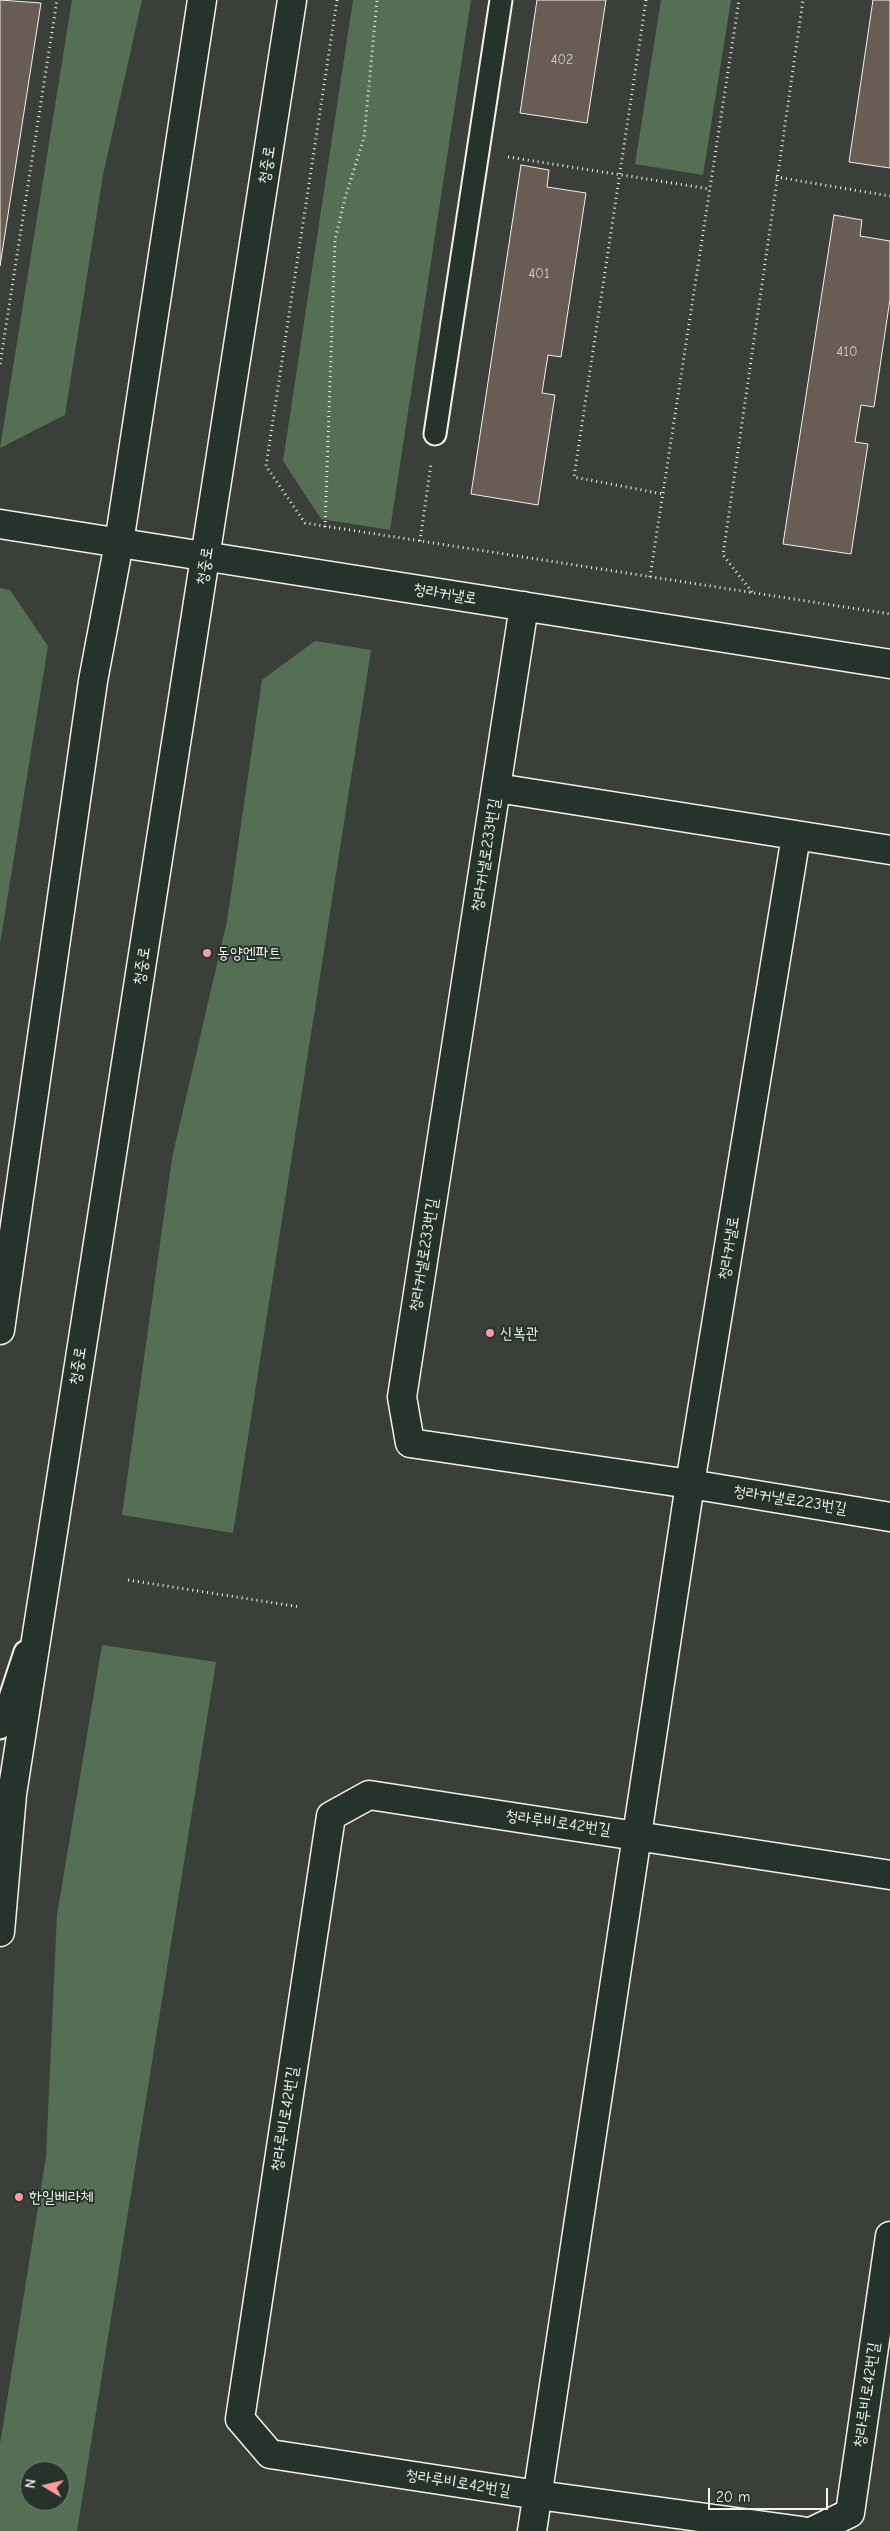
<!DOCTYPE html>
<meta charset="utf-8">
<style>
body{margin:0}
#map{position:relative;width:890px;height:2531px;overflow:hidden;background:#3a3f39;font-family:"Comic Neue",sans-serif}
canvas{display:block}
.north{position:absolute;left:20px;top:2461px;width:50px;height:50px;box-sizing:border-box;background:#26332d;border:1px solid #787f78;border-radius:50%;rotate:279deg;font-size:14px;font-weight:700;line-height:20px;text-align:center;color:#f4f1e8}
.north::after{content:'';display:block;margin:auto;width:18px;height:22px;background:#ff9aa2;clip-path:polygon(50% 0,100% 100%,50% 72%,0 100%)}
.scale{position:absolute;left:708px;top:2488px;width:120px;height:22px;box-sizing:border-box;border:2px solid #f4f1e8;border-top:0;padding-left:6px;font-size:15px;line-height:18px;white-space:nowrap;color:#f4f1e8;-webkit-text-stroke:4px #26332d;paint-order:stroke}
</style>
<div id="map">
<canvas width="890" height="2531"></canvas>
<div class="north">N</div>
<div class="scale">20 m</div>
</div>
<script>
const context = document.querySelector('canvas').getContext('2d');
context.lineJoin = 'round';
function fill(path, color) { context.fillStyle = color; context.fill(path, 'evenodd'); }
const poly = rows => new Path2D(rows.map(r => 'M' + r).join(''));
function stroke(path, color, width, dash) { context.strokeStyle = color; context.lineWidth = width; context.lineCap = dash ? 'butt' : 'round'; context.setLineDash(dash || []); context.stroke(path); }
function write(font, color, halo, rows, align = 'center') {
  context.font = font + ' "Comic Neue","Poor Story",sans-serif'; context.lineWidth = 4; context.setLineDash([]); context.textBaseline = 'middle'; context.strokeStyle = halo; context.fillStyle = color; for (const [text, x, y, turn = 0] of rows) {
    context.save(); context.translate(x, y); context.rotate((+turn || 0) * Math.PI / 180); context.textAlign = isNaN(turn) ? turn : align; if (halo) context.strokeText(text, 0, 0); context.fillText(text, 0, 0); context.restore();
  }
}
fill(poly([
 [72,0,142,0,103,175,65,415,0,448],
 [353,0,471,0,390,530,321,519,283,461],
 [661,0,731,0,703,175,635,164],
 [0,588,10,590,48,646,0,944],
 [315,641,371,650,233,1533,122,1515,172,1158,227,921,262,680],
 [102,1645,216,1662,77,2531,0,2531,0,2444,46,2157,57,1915],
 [30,2471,60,2471,60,2501,30,2501]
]), '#556f55');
const building = poly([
 [0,0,41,3,0,266,0,0],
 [537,0,606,0,587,123,520,113,537,0],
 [873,0,890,0,890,168,849,162,873,0],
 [521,165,549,170,547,187,586,193,561,357,548,355,542,393,555,395,538,505,471,494,521,165],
 [834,215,862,220,860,236,890,241,890,299,874,407,861,405,855,442,868,444,851,554,783,544,834,215]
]);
fill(building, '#685c55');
stroke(building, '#f4f1e8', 1);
const service = poly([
 [435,434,501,0],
 [0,1728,25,1652]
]);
const minor = poly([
 [0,524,890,664],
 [524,606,402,1397,410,1443,690,1484,890,1517],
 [497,788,890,850],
 [532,2531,690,1484,796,836],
 [802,2531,538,2495,270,2454,240,2419,331,1816,369,1795,890,1875],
 [813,2531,850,2513,890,2236]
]);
const tertiary = poly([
 [0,1330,93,681,119,543,202,0],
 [0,1932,12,1794,292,0]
]);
stroke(service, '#f4f1e8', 25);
stroke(minor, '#f4f1e8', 31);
stroke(tertiary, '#f4f1e8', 31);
stroke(poly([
 [337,0,266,466,305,523,890,614],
 [646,0,574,477,663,494],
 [508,157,710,189],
 [776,177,890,196],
 [0,364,57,0],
 [325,527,335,240,345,198,364,138,377,0],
 [420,541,431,464],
 [650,577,739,0],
 [752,592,723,555,803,0],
 [128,1580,300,1607]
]), '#f4f1e8', 3, [1, 4]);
stroke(service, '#26332d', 21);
stroke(minor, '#26332d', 28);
stroke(tertiary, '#26332d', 28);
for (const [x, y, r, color] of [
 [207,953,5,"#ff9aa2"],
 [490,1333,5,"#ff9aa2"],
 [19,2197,5,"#ff9aa2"]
]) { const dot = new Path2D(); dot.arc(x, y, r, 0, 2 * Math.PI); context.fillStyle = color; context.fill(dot); stroke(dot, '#26332d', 2); }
write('14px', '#d1ccc3', null, [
 ["402",562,60],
 ["401",539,274],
 ["410",847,352]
]);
write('16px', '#f4f1e8', '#26332d', [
 ["청중로",267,165,-81],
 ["청중로",205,566,-81],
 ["청라커낼로",445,594,9],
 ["청라커낼로233번길",486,855,-81],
 ["청중로",142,966,-81],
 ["청라커낼로",729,1248,-81],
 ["청라커낼로233번길",424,1255,-81],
 ["청중로",78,1366,-81],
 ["청라커낼로223번길",790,1500,9],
 ["청라루비로42번길",558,1823,8],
 ["청라루비로42번길",285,2119,-81],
 ["청라루비로42번길",867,2395,-82],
 ["청라루비로42번길",458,2483,9]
]);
write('16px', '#f4f1e8', '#26332d', [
 ["동양엔파트",217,953],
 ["신복관",500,1333],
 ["한일베라체",29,2197]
], 'left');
</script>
